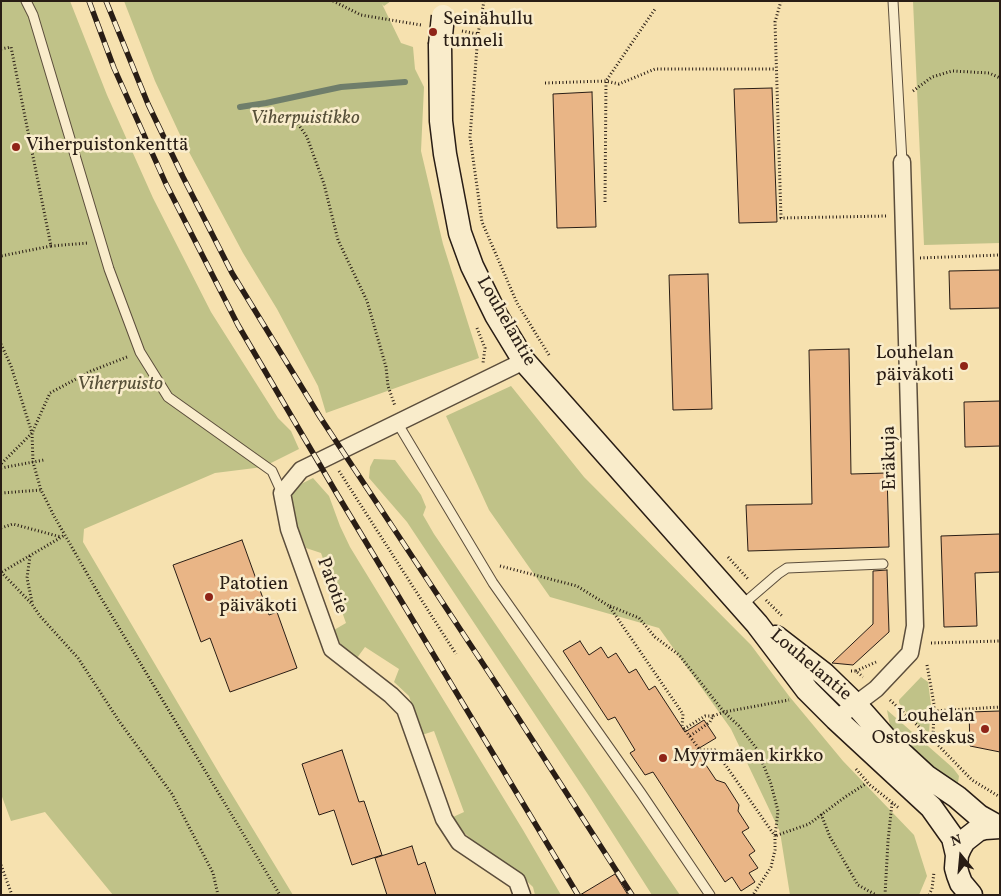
<!DOCTYPE html>
<meta charset="utf-8">
<style>
body{margin:0}
#map{position:relative;width:1001px;height:896px;overflow:hidden;background:#f6e1af;font-family:Vollkorn,serif}
canvas{display:block}
.frame{position:absolute;inset:0;border:2px solid #291d15;pointer-events:none}
.north{position:absolute;left:936px;top:831px;width:50px;height:50px;-webkit-text-stroke:4px #f9eccb;paint-order:stroke;rotate:343deg;font-size:14px;font-weight:700;line-height:20px;text-align:center;color:#291d15}
.north::after{content:'';display:block;margin:auto;width:18px;height:22px;background:#291d15;clip-path:polygon(50% 0,100% 100%,50% 72%,0 100%)}
</style>
<div id="map">
<canvas width="1001" height="896"></canvas>
<div class="frame"></div>
<div class="north">N</div>
</div>
<script>
const context = document.querySelector('canvas').getContext('2d');
context.lineJoin = 'round';
function fill(path, color) { context.fillStyle = color; context.fill(path, 'evenodd'); }
const poly = rows => new Path2D(rows.map(r => 'M' + r).join(''));
function stroke(path, color, width, dash) { context.strokeStyle = color; context.lineWidth = width; context.lineCap = dash ? 'butt' : 'round'; context.setLineDash(dash || []); context.stroke(path); }
function write(font, color, halo, rows, align = 'center') {
  context.font = font + ' Vollkorn,serif'; context.lineWidth = 5; context.setLineDash([]); context.textBaseline = 'middle'; context.strokeStyle = halo; context.fillStyle = color; for (const [text, x, y, turn = 0] of rows) {
    context.save(); context.translate(x, y); context.rotate((+turn || 0) * Math.PI / 180); context.textAlign = isNaN(turn) ? turn : align; if (halo) context.strokeText(text, 0, 0); context.fillText(text, 0, 0); context.restore();
  }
}
fill(poly([
 [1,1,70,1,107,95,153,198,211,312,278,418,291,431,299,449,263,467,215,473,180,488,84,529,83,542,222,778,293,895,113,895,45,812,11,821,1,794],
 [124,1,391,1,384,6,382,4,401,43,413,47,415,69,424,87,421,151,443,244,479,358,326,413,318,386,277,309,243,253,181,137,155,81],
 [913,1,1000,1,1000,243,924,245],
 [511,386,584,477,751,645,789,696,843,761,914,835,927,876,919,895,790,895,780,832,731,729,659,628,550,597,489,510,446,416],
 [374,459,395,460,421,495,426,507,423,515,434,534,680,895,652,895,589,796,407,522,369,478,370,467],
 [313,478,329,496,340,526,350,547,523,830,561,895,535,895,533,887,513,868,472,840,459,828,453,817,464,812,434,731,422,735,409,696,394,682,399,669,365,647,357,658,343,649,334,630,346,623,321,553,306,548,292,512,290,498,293,488],
 [921,677,928,682,931,705,929,733,914,721,899,703,899,700],
 [887,710,953,768,959,776,958,783,956,786,908,751,890,726]
]), '#c0c288');
stroke(poly([
 [240,107,266,103,341,87,405,82]
]), '#6f7e6b', 6);
const building = poly([
 [772,88,777,222,739,223,734,89,772,88],
 [592,92,596,227,557,228,553,94,592,92],
 [1000,270,1000,308,950,309,949,271,1000,270],
 [708,274,712,409,673,410,669,275,708,274],
 [849,349,851,474,887,473,889,547,748,551,746,505,812,504,809,350,849,349],
 [1000,401,1000,446,965,447,964,402,1000,401],
 [1000,534,1000,572,975,573,977,626,944,627,941,536,1000,534],
 [242,540,269,615,277,612,297,668,230,692,210,638,201,642,173,565,242,540],
 [887,570,889,632,853,665,832,663,873,624,873,571,887,570],
 [580,641,589,655,601,647,608,658,616,653,629,673,636,669,649,690,655,686,685,732,704,720,716,738,696,750,716,780,725,783,739,805,738,811,749,828,742,832,755,851,749,855,758,868,749,873,755,882,741,891,732,877,725,882,653,772,645,775,630,753,635,750,615,717,608,720,563,651,580,641],
 [1000,711,1000,752,970,746,969,712,1000,711],
 [342,750,359,802,364,801,382,855,352,865,334,810,319,815,302,764,342,750],
 [412,846,418,865,425,862,436,895,387,895,375,858,412,846],
 [615,874,628,895,580,895,615,874]
]);
fill(building, '#e9b586');
stroke(building, '#291d15', 1);
const service = poly([
 [26,1,33,15,109,269,140,352,168,397,272,471,282,493],
 [893,1,902,162],
 [398,424,493,583,641,793,710,895],
 [742,605,778,574,787,568,883,564]
]);
const minor = poly([
 [836,719,876,689,910,653,915,626,902,162],
 [522,895,517,881,459,842,444,819,405,709,391,695,332,649,289,529,282,493,301,470,524,361]
]);
const secondary = poly([
 [440,45,441,121,445,154,460,233,472,266,496,315,524,361,757,624,807,690,836,719,931,807,953,838,957,855],
 [776,637,824,674,856,705,887,740,926,776,957,797,979,816,997,826],
 [971,895,961,883,958,875,956,868,957,855,960,848,964,841,978,830,985,828,1000,827]
]);
stroke(service, '#5c4e3c', 11);
stroke(minor, '#5c4e3c', 19);
stroke(secondary, '#291d15', 25);
stroke(poly([
 [333,1,361,15,421,25],
 [484,1,478,34,470,137,482,222,517,303,549,355],
 [781,1,775,22,781,218,887,216],
 [462,31,478,34],
 [1,49,11,47,51,246,1,256],
 [545,83,606,81,619,84,655,69,776,69],
 [913,91,932,77,952,71,989,73,1000,78],
 [296,121,307,137,324,184,338,240,367,301,386,367,388,386,395,406],
 [605,202,606,81,655,9],
 [51,246,88,243],
 [920,258,1000,255],
 [477,328,485,348,483,363],
 [1,344,11,366,32,433,1,464],
 [127,357,91,371,50,393,32,433,33,462,41,490,54,516,101,598,280,895],
 [1,468,44,460],
 [339,471,456,654],
 [1,493,41,490],
 [1,528,13,524,61,537],
 [30,556,27,578,32,602],
 [728,557,749,580],
 [500,566,577,586,609,606,683,714,682,726,700,750,715,750,775,836,775,850,771,867,753,895],
 [1,572,31,603,40,616,78,658,119,721,172,794,213,873,218,895],
 [2,572,65,535],
 [766,600,783,617],
 [610,606,639,618,655,637,679,655,724,712,739,726,757,749,771,784,778,811,775,836,809,824,845,797,867,783],
 [931,643,1000,641],
 [927,665,934,704,933,740],
 [851,671,856,671,863,677],
 [856,671,876,662],
 [890,700,933,740,972,780,1000,797],
 [934,711,1000,707],
 [684,729,705,716,713,716],
 [690,736,710,722,713,716,724,712,789,700],
 [856,769,870,785,899,808],
 [821,814,830,837,858,885,876,895],
 [1,865,12,895],
 [885,895,888,841,892,803],
 [929,895,932,889,934,872]
]), '#291d15', 3, [1, 2.5]);
stroke(service, '#f9eccb', 9);
stroke(minor, '#f9eccb', 16);
stroke(secondary, '#f9eccb', 22);
const rail = poly([
 [89,1,114,68,166,184,238,325,337,494,578,895],
 [106,1,148,104,183,177,232,273,320,417,499,688,632,895]
]);
stroke(rail, '#291d15', 5.5);
stroke(rail, '#f9eccb', 4, [11]);
const secondaryBridge = poly([
 [440,45,443,16]
]);
stroke(secondaryBridge, '#291d15', 25, []);
stroke(secondaryBridge, '#f9eccb', 22);
for (const [x, y, r, color] of [
 [433,32,5,"#8f2418"],
 [16,147,5,"#8f2418"],
 [964,366,5,"#8f2418"],
 [209,597,5,"#8f2418"],
 [985,729,5,"#8f2418"],
 [663,758,5,"#8f2418"]
]) { const dot = new Path2D(); dot.arc(x, y, r, 0, 2 * Math.PI); context.fillStyle = color; context.fill(dot); stroke(dot, '#f9eccb', 2); }
write('19px', '#291d15', '#f9eccb', [
 ["Seinähullu",443,21],
 ["tunneli",443,43],
 ["Viherpuistonkenttä",26,147],
 ["Louhelan",954,355,"right"],
 ["päiväkoti",954,377,"right"],
 ["Patotien",219,586],
 ["päiväkoti",219,608],
 ["Louhelan",975,718,"right"],
 ["Ostoskeskus",975,740,"right"],
 ["Myyrmäen kirkko",673,758]
], 'left');
write('italic 19px', '#564f38', '#f9eccb', [
 ["Viherpuistikko",305,120],
 ["Viherpuisto",120,386]
]);
write('19px', '#291d15', '#f9eccb', [
 ["Louhelantie",505,322,60],
 ["Eräkuja",891,458,-91],
 ["Patotie",331,586,70],
 ["Louhelantie",810,666,40]
]);
</script>
